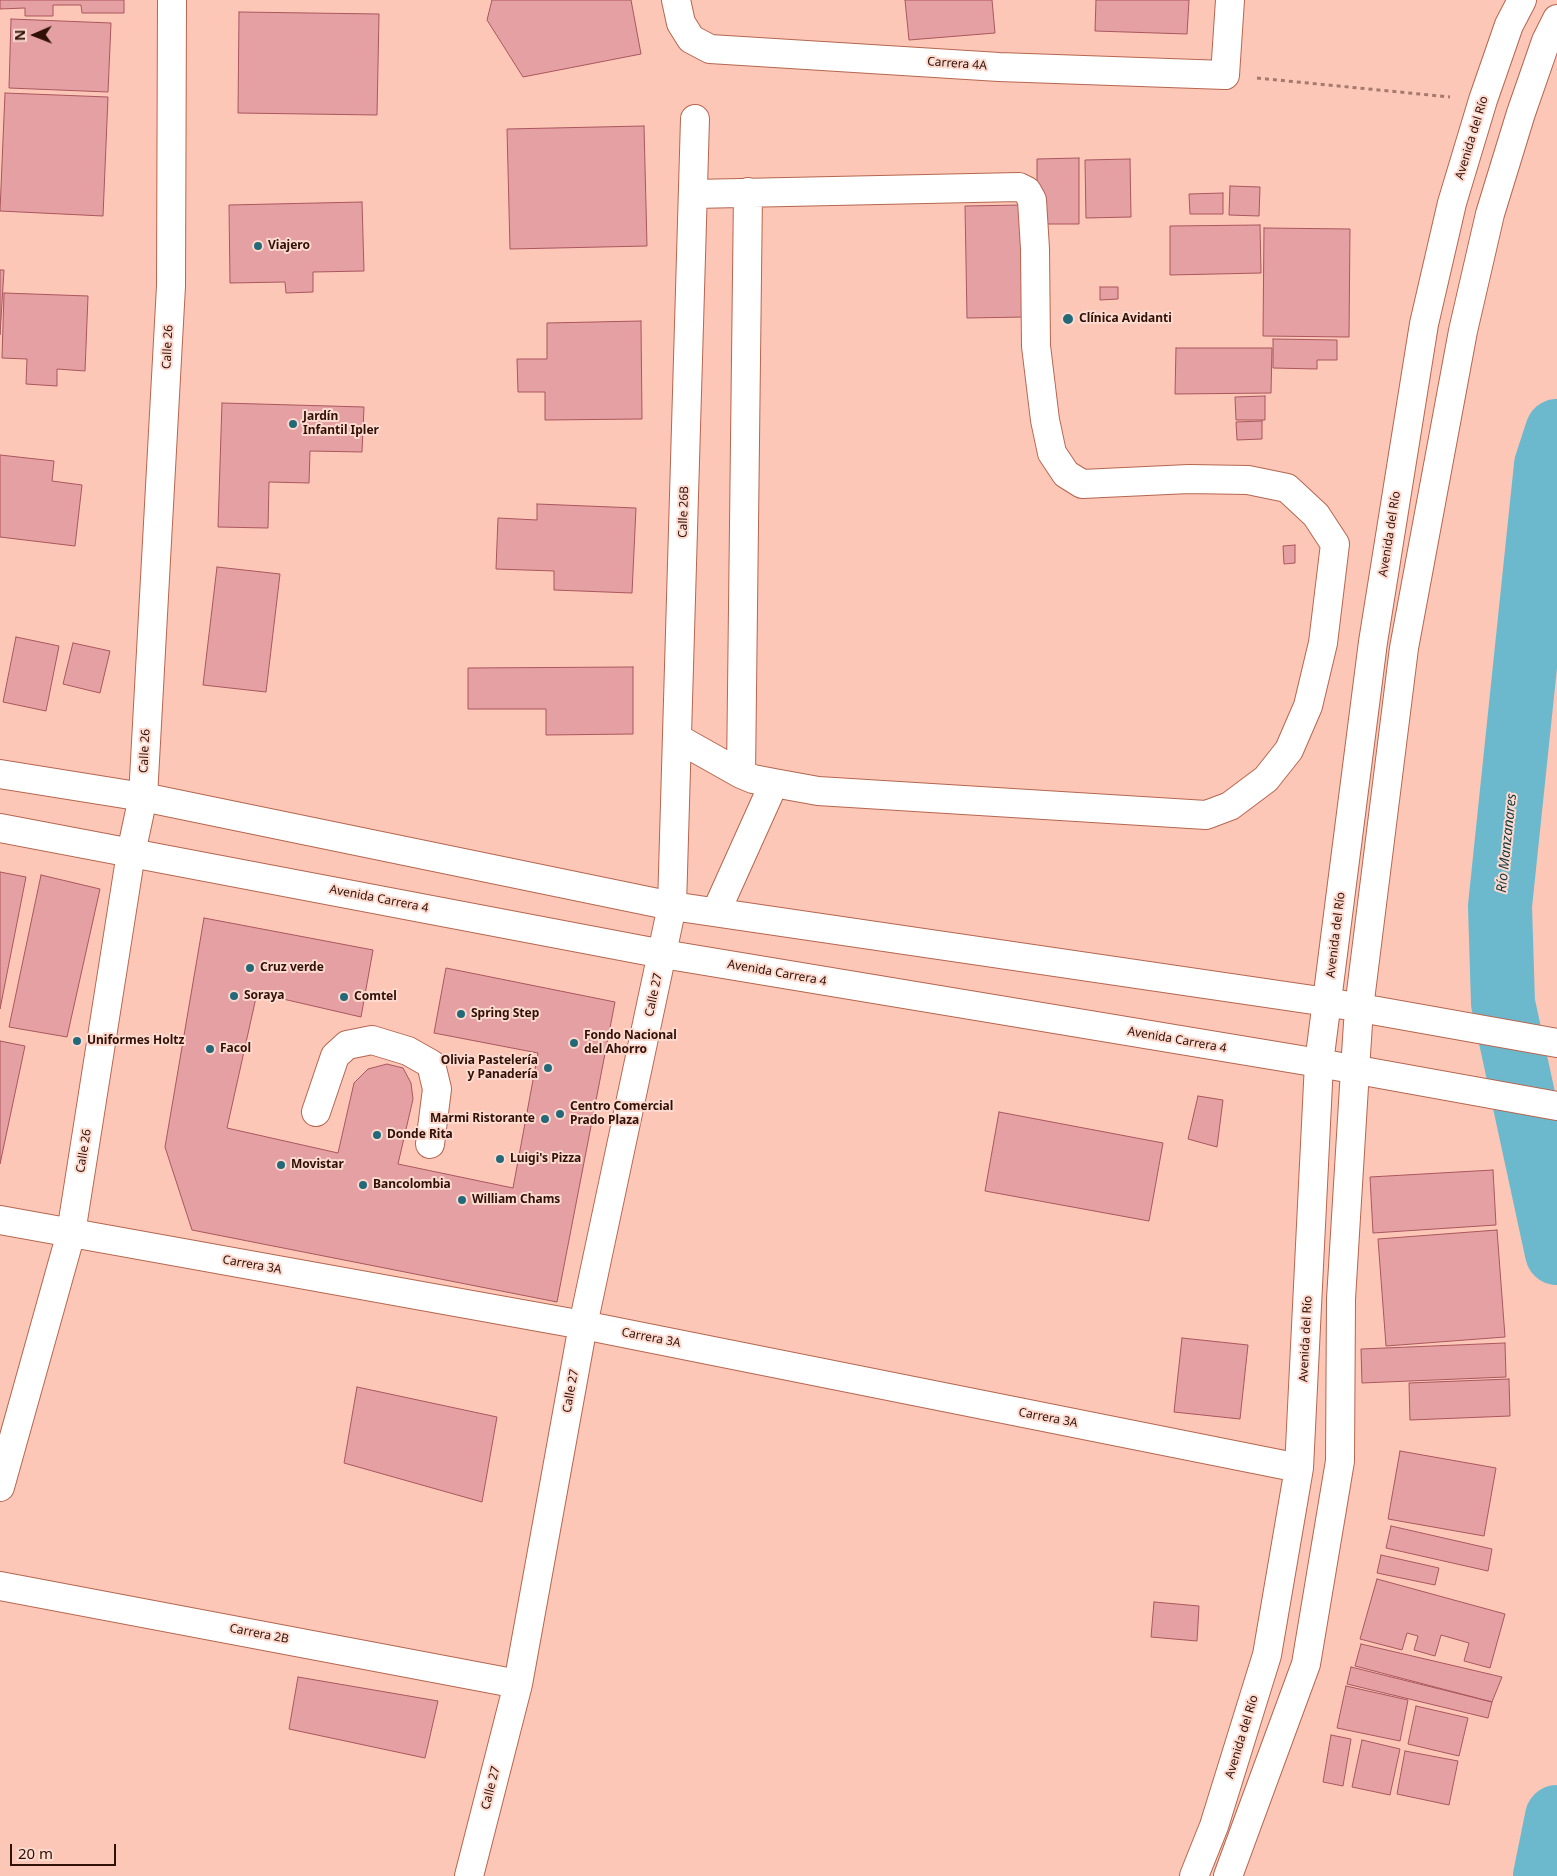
<!DOCTYPE html>
<meta charset="utf-8">
<style>
body{margin:0}
#map{position:relative;width:1557px;height:1876px;overflow:hidden;background:#fcc7b7;font-family:"Noto Sans",sans-serif}
canvas{display:block}
.north{position:absolute;left:10px;top:10px;width:50px;height:50px;-webkit-text-stroke:4px #fdd9ce;paint-order:stroke;rotate:269deg;font-size:14px;font-weight:700;line-height:20px;text-align:center;color:#301108}
.north::after{content:'';display:block;margin:auto;width:18px;height:22px;background:#301108;clip-path:polygon(50% 0,100% 100%,50% 72%,0 100%)}
.scale{position:absolute;left:10px;top:1844px;width:106px;height:22px;box-sizing:border-box;border:2px solid #301108;border-top:0;padding-left:6px;font-size:15px;line-height:18px;white-space:nowrap;color:#301108;-webkit-text-stroke:4px #fdd9ce;paint-order:stroke}
</style>
<div id="map">
<canvas width="1557" height="1876"></canvas>
<div class="north">N</div>
<div class="scale">20 m</div>
</div>
<script>
const context = document.querySelector('canvas').getContext('2d');
context.lineJoin = 'round';
const poly = rows => new Path2D(rows.map(r => 'M' + r).join(''));
function stroke(path, color, width, dash) { context.strokeStyle = color; context.lineWidth = width; context.lineCap = dash ? 'butt' : 'round'; context.setLineDash(dash || []); context.stroke(path); }
function fill(path, color) { context.fillStyle = color; context.fill(path, 'evenodd'); }
function write(font, color, halo, rows, align = 'center') {
  context.font = font + ' "Noto Sans",sans-serif'; context.lineWidth = 4; context.setLineDash([]); context.textBaseline = 'middle'; context.strokeStyle = halo; context.fillStyle = color; for (const [text, x, y, turn = 0] of rows) {
    context.save(); context.translate(x, y); context.rotate((+turn || 0) * Math.PI / 180); context.textAlign = isNaN(turn) ? turn : align; if (halo) context.strokeText(text, 0, 0); context.fillText(text, 0, 0); context.restore();
  }
}
stroke(poly([
 [1557,431,1546,465,1500,906,1503,1003,1557,1253],
 [1545,1876,1557,1817]
]), '#6cb9ce', 64);
const building = poly([
 [0,0,124,0,124,13,82,13,81,5,53,5,53,16,25,16,25,8,0,9,0,0],
 [492,0,631,0,641,54,523,77,487,20,492,0],
 [905,0,992,0,995,33,909,40,905,0],
 [1096,0,1189,0,1187,34,1095,31,1096,0],
 [239,12,379,14,377,115,238,113,239,12],
 [11,19,111,23,108,92,9,88,11,19],
 [5,93,108,97,103,216,0,211,5,93],
 [644,126,647,246,510,249,507,129,644,126],
 [1079,158,1079,224,1037,224,1037,159,1079,158],
 [1130,159,1131,217,1086,218,1085,160,1130,159],
 [1230,186,1260,187,1259,216,1229,215,1230,186],
 [1223,193,1223,214,1190,214,1189,194,1223,193],
 [362,202,364,271,313,272,313,292,286,293,285,282,230,283,229,205,362,202],
 [1023,205,1025,317,967,318,965,206,1023,205],
 [1260,225,1261,273,1170,275,1170,226,1260,225],
 [1264,228,1350,229,1349,337,1263,336,1264,228],
 [0,270,4,270,0,335,0,270],
 [1100,287,1118,287,1118,299,1100,300,1100,287],
 [4,293,88,296,85,371,57,369,57,386,26,384,27,359,2,358,4,293],
 [641,321,642,419,545,420,545,392,518,392,517,359,547,359,547,323,641,321],
 [1273,339,1337,340,1337,360,1317,360,1317,369,1273,368,1273,339],
 [1176,348,1272,348,1271,393,1175,394,1176,348],
 [1265,396,1265,420,1236,420,1235,397,1265,396],
 [222,403,364,407,362,452,310,451,309,483,269,482,268,528,218,527,222,403],
 [1262,421,1262,439,1237,440,1236,422,1262,421],
 [0,455,54,461,52,481,82,485,75,546,0,537,0,455],
 [537,504,636,508,632,593,554,590,554,571,496,569,498,518,537,520,537,504],
 [1295,545,1295,563,1284,564,1283,546,1295,545],
 [217,567,280,574,266,692,203,685,217,567],
 [16,637,59,646,46,711,3,702,16,637],
 [73,643,110,651,100,693,63,684,73,643],
 [633,667,633,734,546,735,546,709,468,709,468,668,633,667],
 [0,872,26,877,0,1009,0,872],
 [41,875,100,889,67,1037,9,1027,41,875],
 [204,918,373,950,361,1017,257,993,227,1128,338,1153,354,1083,368,1069,387,1064,403,1068,411,1083,413,1099,398,1164,513,1188,538,1053,434,1033,446,968,615,1002,557,1302,192,1230,165,1147,204,918],
 [0,1041,25,1046,0,1164,0,1041],
 [1198,1096,1223,1100,1217,1147,1188,1139,1198,1096],
 [999,1112,1163,1143,1149,1221,985,1191,999,1112],
 [1493,1170,1496,1225,1373,1233,1370,1177,1493,1170],
 [1497,1230,1505,1337,1386,1346,1378,1239,1497,1230],
 [1182,1338,1248,1345,1240,1419,1174,1412,1182,1338],
 [1505,1343,1506,1377,1362,1383,1361,1349,1505,1343],
 [1509,1379,1510,1416,1410,1420,1409,1383,1509,1379],
 [357,1387,497,1417,482,1502,344,1463,357,1387],
 [1400,1451,1496,1468,1484,1536,1388,1519,1400,1451],
 [1391,1526,1492,1549,1488,1571,1386,1548,1391,1526],
 [1381,1555,1439,1568,1435,1585,1377,1573,1381,1555],
 [1377,1579,1505,1614,1490,1668,1464,1661,1469,1643,1441,1635,1435,1656,1414,1650,1418,1636,1407,1633,1402,1650,1360,1639,1377,1579],
 [1154,1602,1199,1606,1197,1641,1151,1637,1154,1602],
 [1361,1644,1502,1677,1492,1702,1355,1666,1361,1644],
 [1351,1667,1492,1702,1488,1718,1347,1684,1351,1667],
 [298,1677,438,1701,425,1758,289,1729,298,1677],
 [1346,1686,1408,1700,1400,1741,1337,1728,1346,1686],
 [1416,1706,1468,1718,1459,1756,1408,1744,1416,1706],
 [1331,1735,1351,1739,1343,1786,1323,1782,1331,1735],
 [1362,1740,1400,1749,1390,1795,1352,1787,1362,1740],
 [1405,1751,1458,1761,1449,1805,1397,1794,1405,1751]
]);
fill(building, '#e4a0a2');
stroke(building, '#aa575d', 1);
const minor = poly([
 [676,0,681,23,691,39,710,49,999,67,1225,75,1230,0],
 [748,192,741,774,753,779,774,783],
 [694,194,1019,187,1027,191,1032,200,1035,249,1036,346,1045,420,1052,453,1066,474,1082,484,1189,479,1248,480,1287,488,1316,515,1335,544,1323,643,1308,706,1289,750,1266,779,1230,806,1206,815,818,791,774,783,716,912],
 [677,738,741,774],
 [316,1112,335,1056,347,1045,372,1040,408,1051,431,1064,437,1089,430,1144],
 [0,1220,583,1325,1299,1468],
 [0,1487,71,1233,131,853,143,797,171,286,172,0],
 [0,1586,518,1684],
 [469,1876,518,1684,583,1325,672,906,695,119],
 [1194,1876,1214,1826,1267,1655,1299,1468,1319,1063],
 [1228,1876,1306,1664,1340,1461,1341,1299,1355,1070]
]);
const major = poly([
 [0,774,143,797,672,906,1327,1002,1557,1043],
 [0,828,663,954,1319,1063,1557,1106],
 [1319,1063,1373,642,1424,324,1452,203,1483,100,1509,25,1522,0],
 [1355,1070,1359,1008,1404,648,1463,331,1490,214,1521,113,1546,41,1557,19]
]);
stroke(minor, '#b6664f', 30);
stroke(major, '#b6664f', 30);
stroke(poly([
 [1257,78,1450,97]
]), '#a57a6d', 3, [4, 4]);
stroke(minor, '#fff', 28);
stroke(major, '#fff', 28);
for (const [x, y, r, color] of [
 [258,246,5,"#24697a"],
 [1068,319,6,"#24697a"],
 [293,424,5,"#24697a"],
 [250,968,5,"#24697a"],
 [234,996,5,"#24697a"],
 [344,997,5,"#24697a"],
 [461,1014,5,"#24697a"],
 [77,1041,5,"#24697a"],
 [574,1043,5,"#24697a"],
 [210,1049,5,"#24697a"],
 [548,1068,5,"#24697a"],
 [560,1114,5,"#24697a"],
 [545,1119,5,"#24697a"],
 [377,1135,5,"#24697a"],
 [500,1159,5,"#24697a"],
 [281,1165,5,"#24697a"],
 [363,1185,5,"#24697a"],
 [462,1200,5,"#24697a"]
]) { const dot = new Path2D(); dot.arc(x, y, r, 0, 2 * Math.PI); context.fillStyle = color; context.fill(dot); stroke(dot, '#fdd9ce', 2); }
write('12px', '#301108', '#fdd9ce', [
 ["Carrera 4A",957,64,4],
 ["Avenida del Río",1472,138,-73],
 ["Calle 26",168,347,-87],
 ["Calle 26B",684,512,-88],
 ["Avenida del Río",1390,534,-81],
 ["Calle 26",145,751,-87],
 ["Avenida Carrera 4",379,899,11],
 ["Avenida del Río",1336,935,-83],
 ["Avenida Carrera 4",777,973,10],
 ["Calle 27",654,995,-78],
 ["Avenida Carrera 4",1177,1040,10],
 ["Calle 26",84,1151,-81],
 ["Carrera 3A",252,1265,10],
 ["Carrera 3A",651,1338,11],
 ["Avenida del Río",1306,1339,-87],
 ["Calle 27",571,1391,-80],
 ["Carrera 3A",1048,1418,11],
 ["Carrera 2B",259,1634,11],
 ["Avenida del Río",1242,1737,-73],
 ["Calle 27",491,1788,-76]
]);
write('bold 12px', '#301108', '#fdd9ce', [
 ["Viajero",268,246],
 ["Clínica Avidanti",1079,319],
 ["Jardín",303,417],
 ["Infantil Ipler",303,431],
 ["Cruz verde",260,968],
 ["Soraya",244,996],
 ["Comtel",354,997],
 ["Spring Step",471,1014],
 ["Fondo Nacional",584,1036],
 ["del Ahorro",584,1050],
 ["Uniformes Holtz",87,1041],
 ["Facol",220,1049],
 ["Olivia Pastelería",538,1061,"right"],
 ["y Panadería",538,1075,"right"],
 ["Centro Comercial",570,1107],
 ["Prado Plaza",570,1121],
 ["Marmi Ristorante",535,1119,"right"],
 ["Donde Rita",387,1135],
 ["Luigi's Pizza",510,1159],
 ["Movistar",291,1165],
 ["Bancolombia",373,1185],
 ["William Chams",472,1200]
], 'left');
write('italic 14px', '#153a43', '#fdd9ce', [
 ["Río Manzanares",1507,843,-84]
]);
</script>
